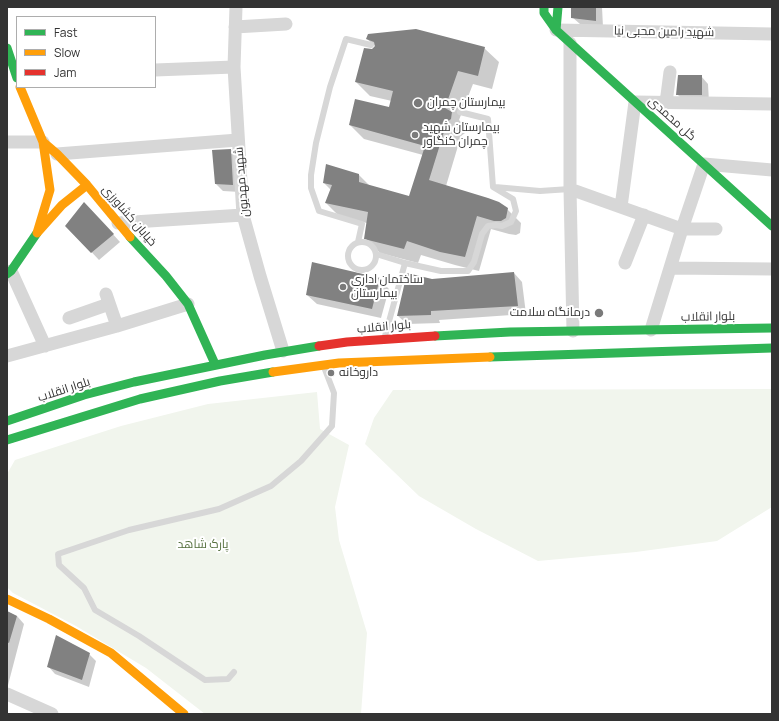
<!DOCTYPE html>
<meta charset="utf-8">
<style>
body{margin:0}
#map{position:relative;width:779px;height:721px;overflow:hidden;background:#fff;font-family:Manrope,sans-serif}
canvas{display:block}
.frame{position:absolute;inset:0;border:8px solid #333;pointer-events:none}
.legend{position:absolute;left:16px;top:16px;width:140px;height:72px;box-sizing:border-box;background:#fff;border:1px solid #adadad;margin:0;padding:5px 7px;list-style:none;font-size:12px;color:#333}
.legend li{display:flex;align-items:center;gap:8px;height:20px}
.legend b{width:20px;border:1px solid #adadad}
</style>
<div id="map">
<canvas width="779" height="721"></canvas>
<div class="frame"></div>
<ul class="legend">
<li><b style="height:5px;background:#30b455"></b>Fast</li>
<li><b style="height:5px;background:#ff9f0a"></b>Slow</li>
<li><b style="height:5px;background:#e5322d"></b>Jam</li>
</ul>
</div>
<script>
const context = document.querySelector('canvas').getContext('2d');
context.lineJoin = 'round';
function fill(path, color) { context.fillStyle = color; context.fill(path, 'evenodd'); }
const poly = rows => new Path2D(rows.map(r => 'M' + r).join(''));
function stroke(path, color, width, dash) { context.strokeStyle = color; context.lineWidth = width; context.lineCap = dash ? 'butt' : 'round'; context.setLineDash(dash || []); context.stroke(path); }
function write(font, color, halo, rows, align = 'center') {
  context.font = font + ' Manrope,Cairo,sans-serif'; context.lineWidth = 4; context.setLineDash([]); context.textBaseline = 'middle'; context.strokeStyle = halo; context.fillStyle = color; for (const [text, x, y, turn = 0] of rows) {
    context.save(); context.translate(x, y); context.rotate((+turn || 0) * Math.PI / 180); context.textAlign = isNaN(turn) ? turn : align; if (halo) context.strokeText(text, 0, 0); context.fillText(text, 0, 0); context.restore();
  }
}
fill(poly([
 [772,389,772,507,717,541,636,552,538,561,476,529,419,496,365,444,374,418,393,390],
 [317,392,320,429,349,445,335,507,339,540,367,633,361,714,205,714,146,668,76,626,13,593,7,587,7,474,15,460,121,426,208,404]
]), '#f1f5ed');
fill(poly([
 [572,7,602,7,603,27,580,24,572,17],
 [367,39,484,48,499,62,492,89,473,84,459,120,466,127,465,133,461,136,446,186,507,209,521,223,520,233,516,235,509,234,491,229,479,271,455,265,421,255,418,263,380,253,365,238,367,223,340,217,326,203,331,190,324,183,359,175,370,186,410,197,423,155,364,139,350,125,389,109,392,101,370,96,356,82,372,50,376,47],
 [701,76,708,84,709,102,684,101,677,94],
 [231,150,238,157,240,192,223,191,216,184],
 [91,210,120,242,99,260,67,226],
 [514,273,522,282,526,314,439,320,440,323,407,324,398,316,432,280],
 [379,279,389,289,381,318,317,304,307,295],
 [7,611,17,616,24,624,7,689],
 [89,654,96,661,89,687,55,674,48,666]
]), '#0003');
fill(poly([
 [571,7,596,7,596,21,571,18],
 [416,29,485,47,478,76,458,71,445,108,452,112,451,119,447,122,429,180,488,198,499,202,508,208,506,218,501,221,494,221,477,216,465,257,440,252,407,241,404,249,364,239,368,212,325,203,332,185,323,183,326,164,359,174,359,182,409,196,425,146,349,125,355,99,389,107,393,91,355,82,364,48,372,49,375,46,374,42,366,39,368,34],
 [678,75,702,75,702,95,676,95],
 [231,149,233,185,215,184,212,150],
 [84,202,114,234,91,253,65,226],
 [312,262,380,278,372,309,306,295],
 [514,272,518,306,431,311,431,315,397,316,407,273,432,279],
 [7,611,17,616,9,643,7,642],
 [56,635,90,653,82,680,47,667]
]), '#818181');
stroke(poly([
 [495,187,540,191,570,189],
 '348 256a14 14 0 1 1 28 0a14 14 0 1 1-28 0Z',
 [358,242,362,224,319,211,311,188,311,175,316,143,330,87,346,39,371,45],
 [376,254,405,263,441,271,468,271,474,262,482,234,488,226,496,225,502,226,511,222,516,211,513,199,493,187,488,119,460,112],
 [385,336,405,263],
 [234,672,228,679,205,680,139,636,95,610,84,588,59,565,58,554,129,530,219,509,271,486,301,461,332,426,334,393,324,367]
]), '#d7d7d7', 6);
stroke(poly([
 [236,7,234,67,243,215,260,276,283,351],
 [235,27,286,24],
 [556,30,772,34],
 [570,43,570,189,573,331],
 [155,70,234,67],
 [666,103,670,72],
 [7,142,43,142],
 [57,154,238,140],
 [570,189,682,229,716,229],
 [621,207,635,102,772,104],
 [118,223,243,215],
 [625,263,644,215],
 [670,268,772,269],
 [11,271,45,346],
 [106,294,117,326],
 [69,318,109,304],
 [651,330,682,229,704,164,772,170],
 [7,356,117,326,188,304],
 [7,694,52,714]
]), '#d7d7d7', 13);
stroke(poly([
 [544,7,544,13,556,30,772,226],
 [556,30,558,7],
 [7,48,17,78],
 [130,237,166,276,188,304,215,364],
 [7,274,11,271,37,233],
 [435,336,510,332,772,328],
 [490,357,772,348],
 [7,421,84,395,134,382,265,355,319,346],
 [7,440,140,399,220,381,273,372]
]), '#30b455', 9);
stroke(poly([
 [20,87,43,142,57,154,87,185,130,237],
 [43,142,50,190,37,233,62,205,87,185],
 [273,372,339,363,490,357],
 [7,599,49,619,111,653,184,714]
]), '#ff9f0a', 9);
stroke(poly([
 [319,346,347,342,435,336]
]), '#e5322d', 9);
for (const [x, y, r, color] of [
 [418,103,5,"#7a7a7a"],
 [415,135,4,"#7a7a7a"],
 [343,287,4,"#7a7a7a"],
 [599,313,5,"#7a7a7a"],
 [331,373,4,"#7a7a7a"]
]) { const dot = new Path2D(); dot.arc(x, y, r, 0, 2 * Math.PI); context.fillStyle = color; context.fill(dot); stroke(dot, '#fff', 1.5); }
write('12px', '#333', '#fff', [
 ["شهید رامین محبی نیا",664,32,1],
 ["گل محمدی",672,119,42],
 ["شهید مهدیون",242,182,-95],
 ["خیابان کشاورزی",129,216,49],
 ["بلوار انقلاب",708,317,-1],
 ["بلوار انقلاب",384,327,-5],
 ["بلوار انقلاب",64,390,-18]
]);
write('12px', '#333', '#fff', [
 ["بیمارستان چمران",427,103],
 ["بیمارستان شهید",423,128],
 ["چمران کنگاور",423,142],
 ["ساختمان اداری",351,280],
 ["بیمارستان",351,294],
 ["درمانگاه سلامت",590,313,"right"],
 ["داروخانه",339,373]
], 'left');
write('12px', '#56703f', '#fff', [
 ["پارک شاهد",203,545]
]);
</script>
